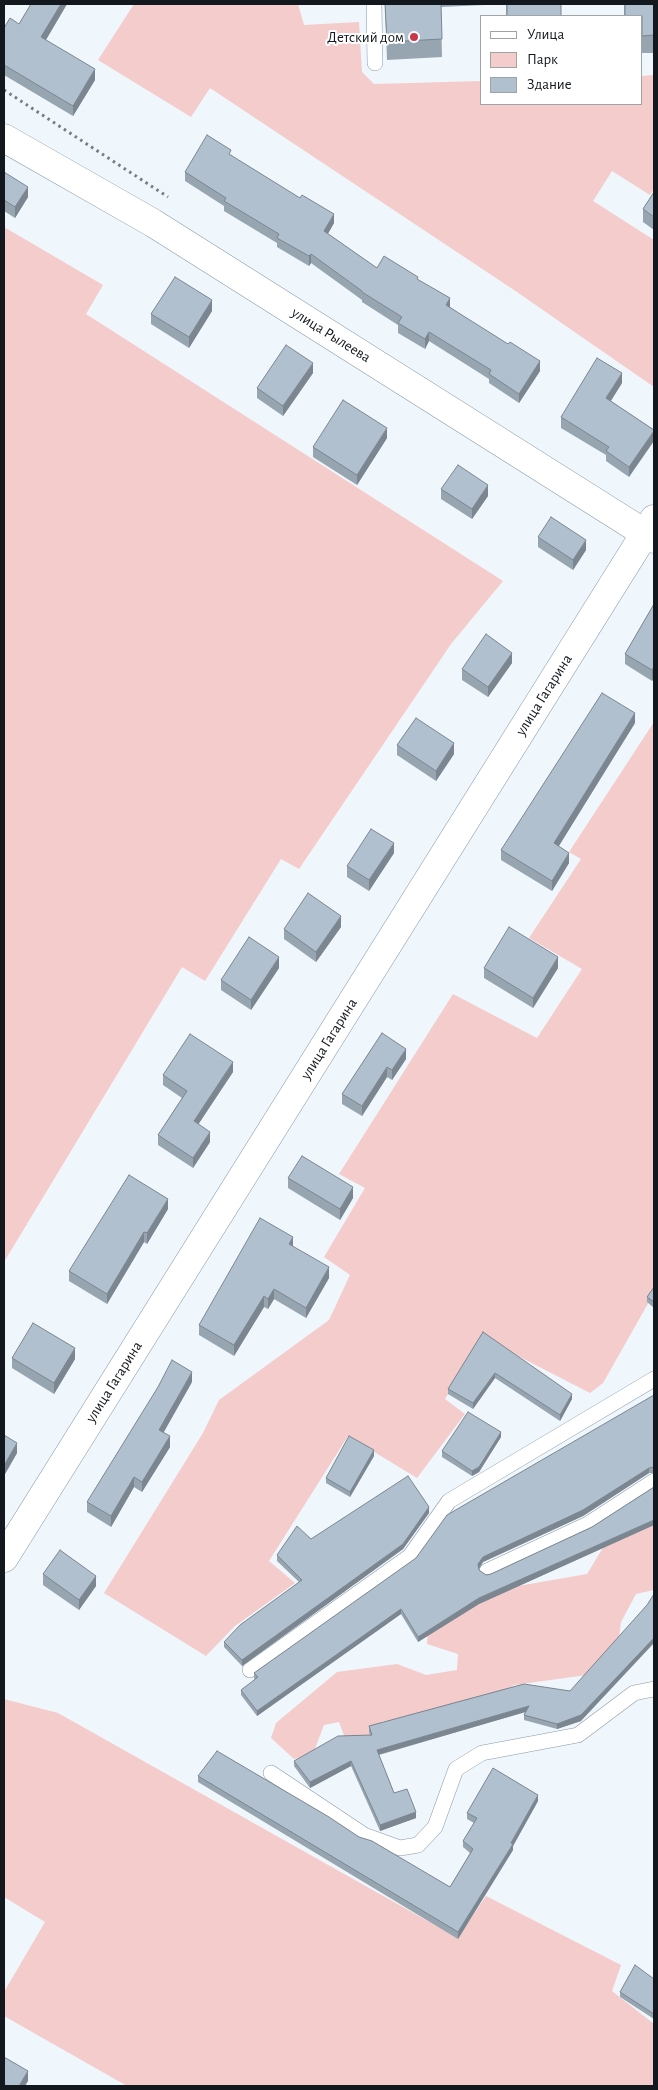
<!DOCTYPE html>
<meta charset="utf-8">
<style>
body{margin:0}
#map{position:relative;width:658px;height:2090px;overflow:hidden;background:#eff6fc;font-family:"Alegreya Sans",sans-serif}
canvas{display:block}
.frame{position:absolute;inset:0;border:5px solid #12181d;pointer-events:none}
.legend{position:absolute;left:480px;top:15px;width:162px;height:90px;box-sizing:border-box;background:#fff;border:1px solid #a0a3a5;margin:0;padding:6px 9px;list-style:none;font-size:15px;color:#12181d}
.legend li{display:flex;align-items:center;gap:10px;height:25px}
.legend b{width:25px;border:1px solid #a0a3a5}
</style>
<div id="map">
<canvas width="658" height="2090"></canvas>
<div class="frame"></div>
<ul class="legend">
<li><b style="height:6px;background:#fff"></b>Улица</li>
<li><b style="height:14px;background:#f4cccb"></b>Парк</li>
<li><b style="height:14px;background:#b0c0ce"></b>Здание</li>
</ul>
</div>
<script>
const context = document.querySelector('canvas').getContext('2d');
context.lineJoin = 'round';
function fill(path, color) { context.fillStyle = color; context.fill(path, 'evenodd'); }
const poly = rows => new Path2D(rows.map(r => 'M' + r).join(''));
function stroke(path, color, width, dash) { context.strokeStyle = color; context.lineWidth = width; context.lineCap = dash ? 'butt' : 'round'; context.setLineDash(dash || []); context.stroke(path); }
function write(font, color, halo, rows, align = 'center') {
  context.font = font + ' "Alegreya Sans",sans-serif'; context.lineWidth = 4; context.setLineDash([]); context.textBaseline = 'middle'; context.strokeStyle = halo; context.fillStyle = color; for (const [text, x, y, turn = 0] of rows) {
    context.save(); context.translate(x, y); context.rotate((+turn || 0) * Math.PI / 180); context.textAlign = isNaN(turn) ? turn : align; if (halo) context.strokeText(text, 0, 0); context.fillText(text, 0, 0); context.restore();
  }
}
fill(poly([
 [134,4,298,4,304,25,359,22,362,72,374,84,482,81,482,104,642,104,642,76,654,75,654,189,650,195,612,171,593,201,654,240,654,387,514,290,210,88,191,117,98,60],
 [4,227,103,285,86,314,503,581,451,644,299,869,281,859,205,981,182,967,4,1262],
 [654,722,654,1293,603,1383,590,1393,483,1338,445,1399,465,1414,417,1478,348,1436,269,1561,295,1583,235,1626,206,1656,104,1593,203,1433,219,1400,329,1320,350,1275,324,1257,365,1188,339,1174,453,994,537,1038,582,969,529,938,581,859,569,852],
 [654,1518,654,1590,636,1594,621,1622,617,1655,594,1674,514,1685,448,1728,399,1720,383,1721,376,1735,345,1738,339,1722,324,1725,313,1754,294,1759,271,1738,276,1723,337,1672,397,1664,426,1675,457,1670,458,1654,427,1644,428,1628,478,1593,587,1574,612,1533],
 [4,1699,58,1713,458,1938,486,1896,621,1965,612,1991,654,2024,654,2086,127,2086,4,2016,4,1992,45,1922,4,1897]
]), '#f4cccb');
const service = poly([
 [374,4,375,63],
 [487,1571,588,1524,654,1481],
 [250,1670,410,1556,449,1501,654,1379],
 [271,1773,364,1835,400,1848,418,1845,435,1827,456,1769,482,1753,578,1735,634,1693,654,1689]
]);
const tertiary = poly([
 [4,138,153,223,654,539],
 [4,1558,654,519]
]);
stroke(service, '#8a99a7', 16);
stroke(tertiary, '#8a99a7', 29);
stroke(poly([
 [4,90,168,197]
]), '#767c82', 3, [2.5, 4]);
stroke(service, '#fff', 15);
stroke(tertiary, '#fff', 28);
fill(poly([
 [31,4,67,4,46,40,95,80,73,116,4,75,4,28,19,24],
 [385,4,603,4,561,5,561,16,506,16,506,4,441,7,442,57,387,60],
 [624,4,654,4,654,53,642,53,642,16,624,16],
 [231,156,334,223,328,234,377,268,418,280,450,307,540,371,519,403,489,383,489,379,429,341,425,349,398,333,398,325,362,302,362,300,311,263,309,266,277,247,277,243,224,211,224,206,185,181,185,172],
 [4,172,28,197,15,218,4,211],
 [654,192,654,230,643,222,643,209],
 [212,311,189,348,151,324,151,314],
 [313,373,283,416,257,398,257,388],
 [622,383,611,401,654,430,629,477,606,461,606,455,561,428,561,417],
 [387,438,357,485,313,457,313,447],
 [441,489,488,496,472,519,441,499],
 [538,537,586,550,573,570,538,547],
 [654,604,654,677,652,681,625,664,625,654],
 [512,663,488,697,462,680,462,669],
 [635,723,558,846,569,863,552,891,501,860,501,850],
 [397,745,454,754,436,781,397,755],
 [394,853,369,891,347,877,347,866],
 [341,927,316,962,284,939,284,929],
 [279,968,251,1010,221,990,221,980],
 [484,968,558,968,533,1008,484,978],
 [382,1033,406,1059,392,1080,387,1077,362,1116,342,1104,342,1094],
 [233,1072,198,1124,210,1142,193,1168,158,1145,158,1135,182,1098,163,1085,163,1075],
 [288,1178,353,1198,340,1220,288,1188],
 [168,1209,147,1244,144,1242,107,1304,69,1281,69,1271],
 [293,1247,329,1278,306,1318,274,1299,268,1309,264,1307,234,1356,199,1335,199,1325],
 [654,1287,654,1308,647,1302,647,1297],
 [483,1332,572,1399,560,1421,495,1378,473,1409,448,1394,448,1389],
 [12,1358,75,1359,54,1394,12,1368],
 [192,1382,164,1432,170,1447,142,1492,134,1487,111,1527,87,1512,87,1502],
 [654,1395,654,1473,649,1473,583,1516,483,1562,479,1569,479,1570,486,1575,491,1574,592,1527,654,1487,654,1525,479,1604,418,1642,401,1614,257,1716,241,1695,241,1690,255,1680,254,1678,254,1673],
 [4,1435,17,1453,5,1474,4,1473],
 [501,1437,479,1472,472,1476,442,1457,442,1451],
 [374,1456,350,1497,326,1483,326,1478],
 [429,1513,403,1549,242,1666,224,1647,224,1642,299,1582,277,1561,277,1555,311,1539],
 [43,1574,96,1586,79,1610,43,1585],
 [524,1684,581,1721,557,1729,524,1720,524,1715,525,1712,379,1755,394,1793,416,1818,380,1831,351,1766,310,1788,294,1766,294,1761,370,1735,369,1732,369,1726],
 [198,1776,359,1837,450,1887,470,1853,463,1847,463,1841,474,1823,467,1819,467,1813,538,1801,513,1846,513,1850,458,1939,198,1782],
 [654,1979,654,2019,620,1997,620,1992]
]), '#97a5b1');
fill(poly([
 [61,4,67,4,41,48,41,37],
 [95,69,95,80,73,116,73,106],
 [28,187,28,197,15,218,15,207],
 [334,214,334,223,324,240,324,231],
 [311,254,311,263,309,266,309,256],
 [450,298,450,308,446,305],
 [212,300,212,311,189,348,189,337],
 [429,332,429,341,425,349,425,339],
 [540,361,540,371,519,403,519,394],
 [313,363,313,373,283,416,283,406],
 [622,373,622,383,606,408,606,398],
 [387,428,387,438,357,485,357,475],
 [654,431,654,441,629,477,629,467],
 [488,485,488,496,472,519,472,509],
 [586,540,586,550,573,570,573,560],
 [512,653,512,663,488,697,488,687],
 [654,667,654,677,652,681,652,670],
 [635,713,635,723,554,854,554,843],
 [454,743,454,754,436,781,436,771],
 [394,843,394,853,369,891,369,880],
 [569,853,569,863,552,891,552,881],
 [341,916,341,927,316,962,316,952],
 [279,957,279,968,251,1010,251,1000],
 [558,957,558,968,533,1008,533,998],
 [406,1049,406,1059,392,1080,392,1070],
 [233,1062,233,1072,194,1131,194,1121],
 [387,1067,387,1077,362,1116,362,1106],
 [210,1132,210,1142,193,1168,193,1158],
 [353,1187,353,1198,340,1220,340,1209],
 [168,1199,168,1209,147,1244,147,1233],
 [144,1232,144,1242,107,1304,107,1294],
 [293,1237,293,1248,289,1244],
 [329,1267,329,1278,306,1318,306,1308],
 [274,1289,274,1299,268,1309,268,1299],
 [264,1296,264,1307,234,1356,234,1345],
 [75,1348,75,1359,54,1394,54,1383],
 [192,1372,192,1382,159,1440,159,1430],
 [495,1373,495,1378,473,1409,473,1403],
 [572,1394,572,1399,560,1421,560,1415],
 [501,1432,501,1437,479,1472,472,1476,472,1471],
 [170,1436,170,1447,142,1492,142,1482],
 [17,1443,17,1453,5,1474,5,1464],
 [374,1450,374,1456,350,1497,350,1492],
 [649,1468,649,1473,583,1516,483,1562,478,1570,478,1564,483,1557],
 [134,1477,134,1487,111,1527,111,1516],
 [429,1507,429,1513,403,1549,242,1666,242,1660],
 [654,1520,654,1525,479,1604,418,1642,418,1637,479,1598],
 [96,1576,96,1586,79,1610,79,1600],
 [401,1609,401,1614,257,1716,257,1711],
 [654,1638,654,1643,581,1721,557,1729,557,1724],
 [529,1706,529,1711,377,1755,377,1750],
 [351,1761,351,1766,310,1788,310,1782],
 [538,1795,538,1801,513,1846,513,1850,458,1939,458,1932],
 [416,1812,416,1818,380,1831,380,1825],
 [28,2071,28,2081,25,2086,19,2086]
]), '#7b8690');
const building = poly([
 [31,4,61,4,41,37,95,69,73,106,4,65,4,28,10,18,19,24,31,4],
 [385,4,441,4,442,39,387,42,385,4],
 [507,4,561,4,561,16,507,16,507,4],
 [625,4,654,4,654,35,642,36,642,16,625,16,625,4],
 [207,135,231,150,229,154,300,198,302,195,334,214,324,231,377,268,384,256,418,277,417,279,450,298,446,305,508,344,510,342,540,361,519,394,489,374,491,370,429,332,425,339,398,323,402,317,362,292,362,291,311,254,309,256,277,238,279,234,224,201,226,198,185,172,207,135],
 [4,172,28,187,15,207,4,200,4,172],
 [654,192,654,217,643,209,654,192],
 [175,277,212,300,189,337,151,314,175,277],
 [286,345,313,363,283,406,257,388,286,345],
 [597,358,622,373,606,398,654,430,654,431,629,467,606,451,609,447,561,417,597,358],
 [343,400,387,428,357,475,313,447,343,400],
 [458,465,488,485,472,509,441,489,458,465],
 [551,517,586,540,573,560,538,537,551,517],
 [654,604,654,667,652,670,625,654,654,604],
 [486,634,512,653,488,687,462,669,486,634],
 [602,693,635,713,554,843,569,853,552,881,501,850,602,693],
 [416,718,454,743,436,771,397,745,416,718],
 [371,829,394,843,369,880,347,866,371,829],
 [308,893,341,916,316,952,284,929,308,893],
 [509,927,558,957,533,998,484,968,509,927],
 [249,937,279,957,251,1000,221,980,249,937],
 [382,1033,406,1049,392,1070,387,1067,362,1106,342,1094,382,1033],
 [190,1034,233,1062,194,1121,210,1132,193,1158,158,1135,187,1091,163,1075,190,1034],
 [302,1156,353,1187,340,1209,288,1178,302,1156],
 [129,1175,168,1199,147,1233,144,1232,107,1294,69,1271,129,1175],
 [260,1218,293,1237,289,1244,329,1267,306,1308,274,1289,268,1299,264,1296,234,1345,199,1325,260,1218],
 [654,1287,654,1302,647,1297,654,1287],
 [33,1323,75,1348,54,1383,12,1358,33,1323],
 [483,1332,572,1394,560,1415,495,1373,473,1403,448,1389,483,1332],
 [172,1360,192,1372,159,1430,170,1436,142,1482,134,1477,111,1516,87,1502,158,1387,172,1360],
 [654,1395,654,1467,649,1468,583,1510,483,1557,478,1564,479,1570,486,1575,491,1574,592,1527,654,1487,654,1520,479,1598,418,1637,401,1609,257,1711,241,1690,258,1677,254,1673,416,1558,447,1515,654,1395],
 [468,1412,501,1432,479,1467,472,1471,442,1451,468,1412],
 [4,1435,17,1443,5,1464,4,1463,4,1435],
 [349,1436,374,1450,350,1492,326,1478,349,1436],
 [408,1476,429,1507,403,1544,242,1660,224,1642,240,1625,302,1580,277,1555,297,1526,311,1539,408,1476],
 [60,1550,96,1576,79,1600,43,1574,60,1550],
 [654,1594,654,1638,581,1715,557,1724,524,1715,529,1706,377,1750,394,1793,407,1789,416,1812,380,1825,351,1761,310,1782,294,1761,338,1736,372,1735,369,1726,524,1684,570,1691,647,1605,654,1594],
 [217,1751,329,1817,359,1837,372,1841,450,1887,473,1849,463,1841,477,1818,467,1813,493,1768,538,1795,511,1843,513,1844,458,1932,198,1776,217,1751],
 [635,1965,654,1979,654,2014,620,1992,635,1965],
 [4,2057,28,2071,19,2086,4,2086,4,2057]
]);
fill(building, '#b0c0ce');
stroke(building, '#7b8690', 1);
for (const [x, y, r, color] of [
 [414,37,5,"#c93848"]
]) { const dot = new Path2D(); dot.arc(x, y, r, 0, 2 * Math.PI); context.fillStyle = color; context.fill(dot); stroke(dot, '#fff', 2); }
write('15px', '#12181d', '#fff', [
 ["Детский дом",404,37]
], 'right');
write('15px', '#12181d', '#fff', [
 ["улица Рылеева",331,335,32],
 ["улица Гагарина",544,695,-58],
 ["улица Гагарина",329,1039,-58],
 ["улица Гагарина",114,1382,-58]
]);
</script>
